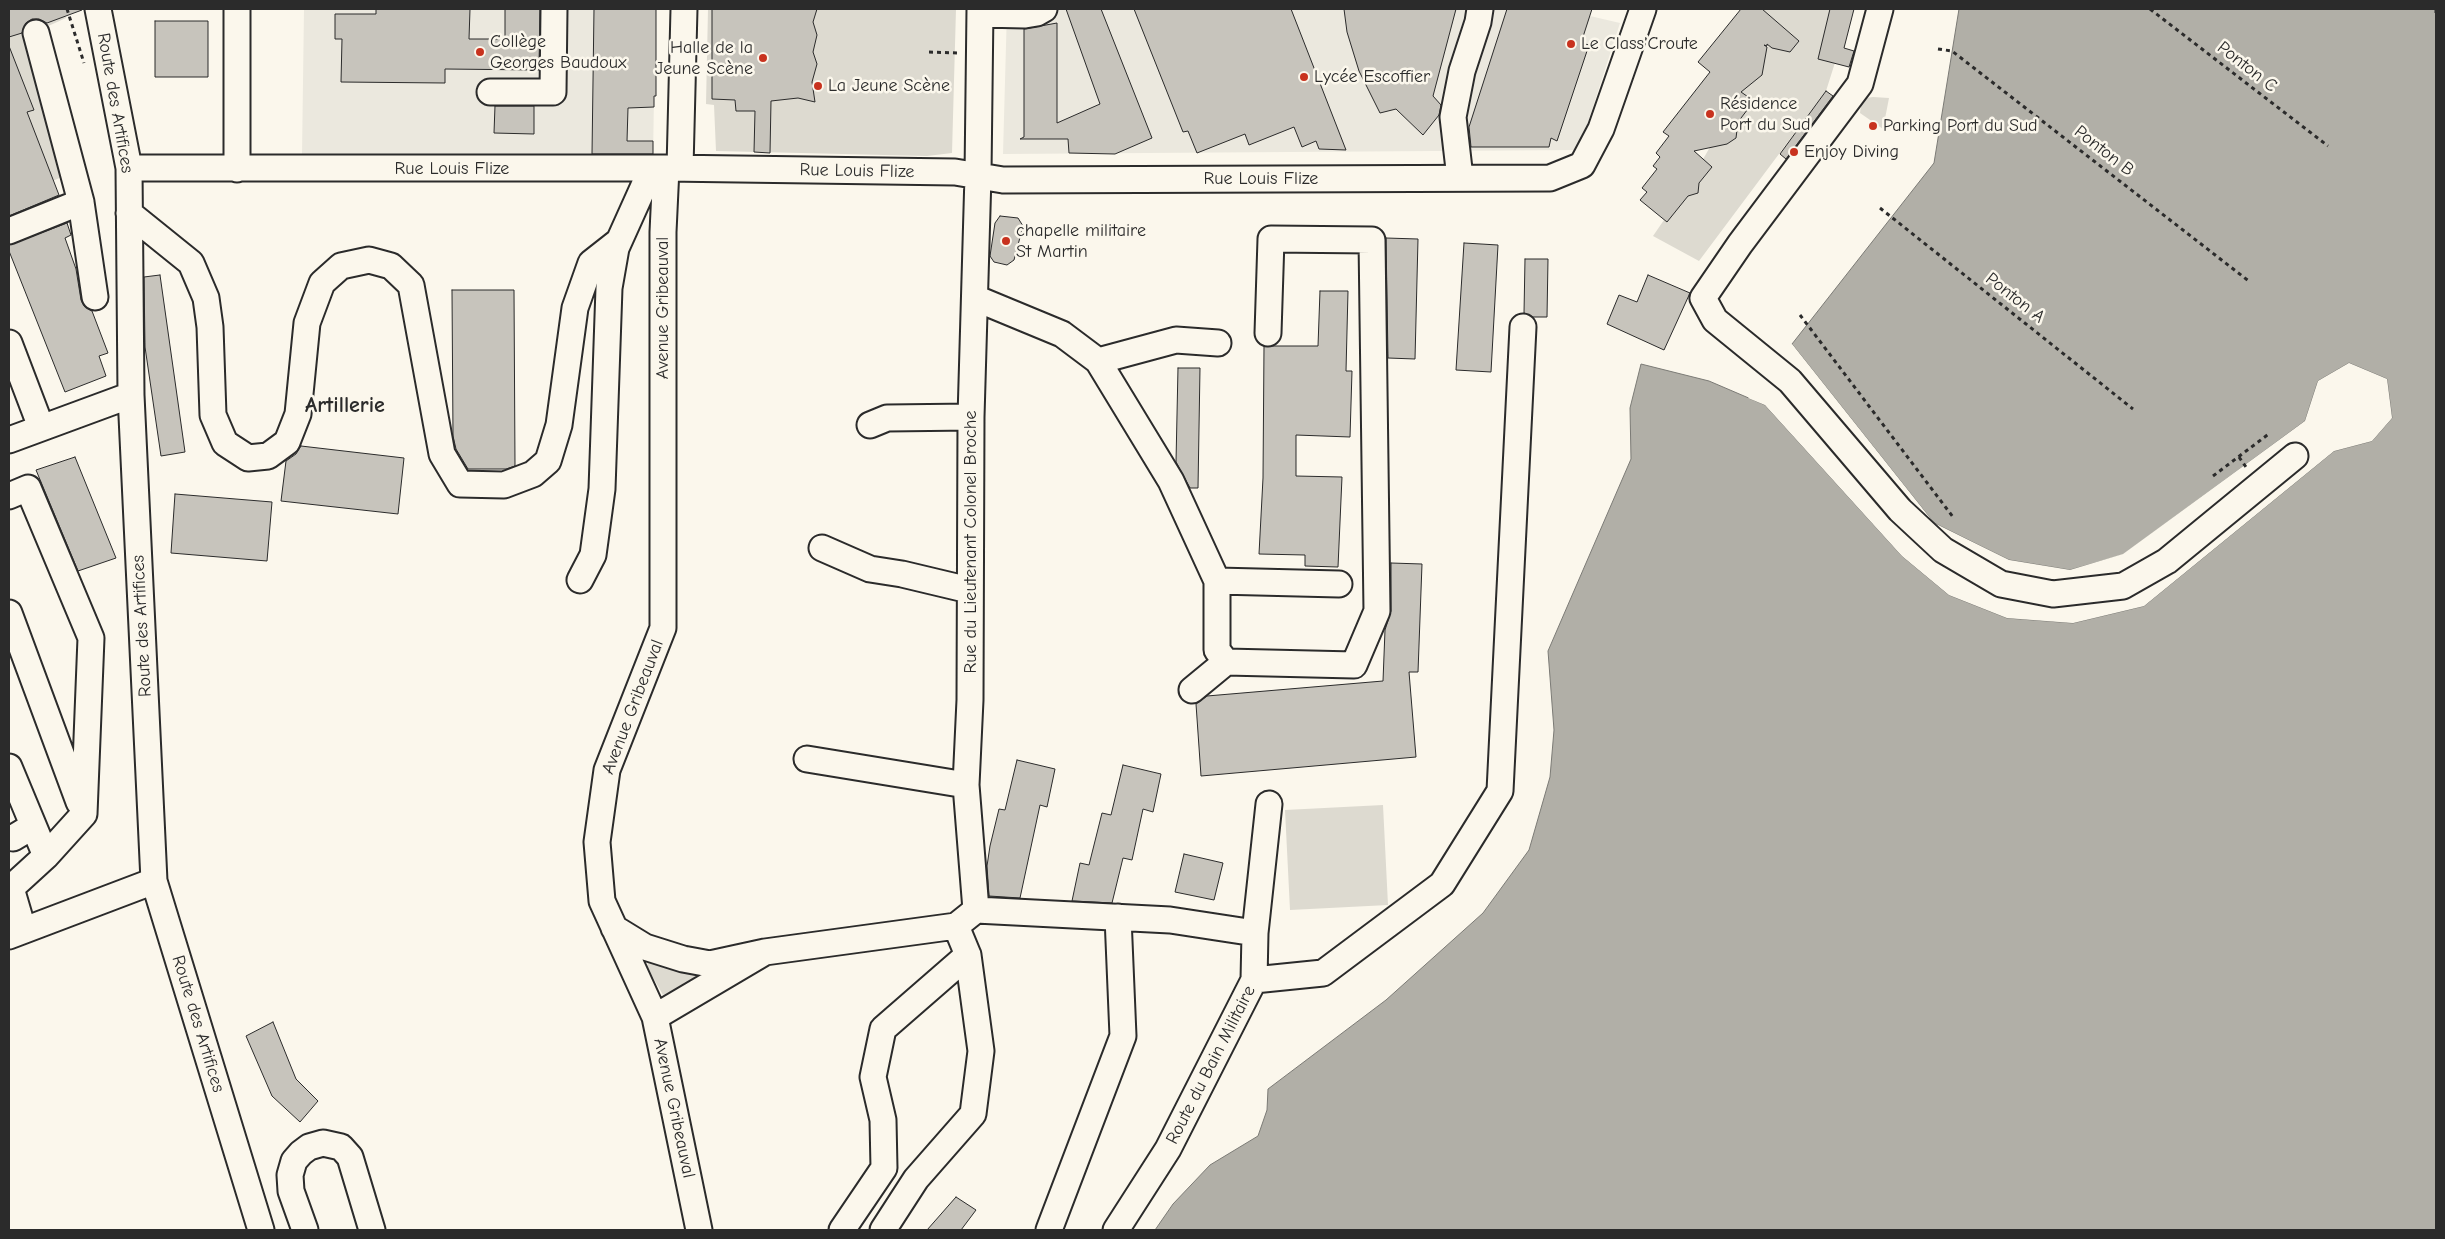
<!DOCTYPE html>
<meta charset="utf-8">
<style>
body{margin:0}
#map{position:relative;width:2445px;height:1239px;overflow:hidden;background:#fbf7ec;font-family:"Comic Neue",sans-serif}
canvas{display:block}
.frame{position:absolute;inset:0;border:10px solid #2b2b2b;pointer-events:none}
</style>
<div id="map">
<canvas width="2445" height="1239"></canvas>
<div class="frame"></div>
</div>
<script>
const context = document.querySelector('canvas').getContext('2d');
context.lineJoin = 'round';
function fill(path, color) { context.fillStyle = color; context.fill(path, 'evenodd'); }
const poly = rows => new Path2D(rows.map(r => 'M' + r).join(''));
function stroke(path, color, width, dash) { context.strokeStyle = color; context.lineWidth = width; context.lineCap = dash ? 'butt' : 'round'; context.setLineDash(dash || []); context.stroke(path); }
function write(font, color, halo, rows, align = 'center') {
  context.font = font + ' "Comic Neue",sans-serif'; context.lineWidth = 5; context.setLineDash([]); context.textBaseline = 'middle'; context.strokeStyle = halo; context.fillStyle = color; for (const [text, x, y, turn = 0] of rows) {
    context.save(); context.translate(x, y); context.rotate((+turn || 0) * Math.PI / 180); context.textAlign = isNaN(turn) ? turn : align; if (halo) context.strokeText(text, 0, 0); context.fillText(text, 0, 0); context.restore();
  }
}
fill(poly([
 [304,9,656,9,656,95,654,96,653,159,302,155],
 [1007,9,1560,9,1620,23,1579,150,1003,154]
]), '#ebe8de');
fill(poly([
 [9,9,63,9,66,18,26,36,64,176,9,200],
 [708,9,956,9,952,153,927,156,716,151,714,105,706,104],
 [1756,9,1852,9,1826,91,1699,261,1653,236,1664,220,1667,222,1776,32],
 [1873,97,1889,98,1883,129,1860,113,1861,105,1866,98],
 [1383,805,1388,905,1290,910,1285,810],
 [648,960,726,965,663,995,647,967]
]), '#dddad0');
const water = poly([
 [1959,9,2436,9,2436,1230,1155,1230,1173,1204,1210,1165,1258,1136,1267,1110,1268,1089,1386,1000,1483,913,1529,850,1550,777,1554,730,1548,651,1631,459,1630,408,1641,364,1709,381,1765,405,1902,556,1949,595,2007,618,2073,623,2144,606,2334,451,2372,441,2392,418,2387,379,2349,363,2318,381,2305,421,2123,555,2070,570,2009,560,1934,523,1792,344,1934,163,1959,9]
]);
fill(water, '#b1afa7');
stroke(water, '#7b7a75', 1);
fill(poly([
 [1792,344,1934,523,2009,560,2070,570,2123,554,2305,421,2318,381,2349,363,2387,379,2392,418,2372,441,2334,451,2144,606,2073,623,2007,618,1949,595,1902,556,1765,405,1748,398,1750,396,1767,404,1904,554,1951,593,2008,615,2073,620,2142,604,2333,449,2371,439,2389,417,2385,380,2349,366,2320,383,2306,423,2124,557,2070,572,2008,562,1932,525,1790,346]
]), '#fbf7ec');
const building = poly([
 [9,9,81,9,82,10,47,23,39,19,32,19,26,23,22,33,9,37,9,9],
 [376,9,470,9,469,39,505,39,505,9,540,9,539,70,445,69,445,83,341,82,342,39,335,39,335,14,376,14,376,9],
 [594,9,656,9,656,96,654,96,654,107,628,108,627,141,653,141,653,154,592,154,594,9],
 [712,9,817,9,813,22,817,35,813,52,817,64,812,82,815,102,798,98,771,101,770,153,754,152,755,111,736,111,735,100,712,99,712,9],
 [1066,9,1101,9,1152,138,1115,154,1069,153,1068,139,1020,139,1024,137,1024,29,1057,23,1057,123,1100,104,1066,9],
 [1134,9,1291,9,1346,150,1319,149,1316,141,1302,147,1294,127,1249,145,1245,134,1197,153,1188,131,1183,132,1134,9],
 [1344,9,1456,9,1433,96,1441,105,1439,115,1423,135,1396,109,1380,113,1359,71,1347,32,1344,9],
 [1507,9,1592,9,1581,43,1589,45,1557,141,1551,138,1549,147,1471,147,1469,127,1507,9],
 [1741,9,1762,9,1799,41,1790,52,1772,48,1767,44,1767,46,1764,45,1767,47,1762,75,1741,92,1754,101,1738,122,1736,138,1727,144,1694,151,1712,167,1699,183,1698,193,1688,196,1667,222,1640,200,1647,192,1642,188,1657,169,1653,166,1660,157,1656,153,1669,136,1663,132,1710,72,1698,62,1741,9],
 [1830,9,1854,9,1844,48,1854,51,1849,67,1818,59,1830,9],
 [155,21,208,21,208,77,155,77,155,21],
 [9,46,34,110,27,112,59,195,9,216,9,46],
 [1826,91,1833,96,1786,159,1780,154,1826,91],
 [495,106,534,106,534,134,494,133,495,106],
 [1000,216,1018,218,1023,226,1014,260,1007,265,994,262,990,256,995,223,1000,216],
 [67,223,71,235,65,238,76,269,81,300,84,306,92,311,108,353,99,356,106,376,65,392,9,251,9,245,67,223],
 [1386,238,1418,239,1415,359,1388,358,1386,238],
 [1464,243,1498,245,1491,372,1456,370,1464,243],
 [1525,259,1548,259,1547,317,1533,317,1524,313,1525,259],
 [160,275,185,452,161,456,145,347,144,277,160,275],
 [1648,275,1690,293,1664,350,1607,324,1619,295,1637,302,1648,275],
 [452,290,514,290,515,466,506,469,468,469,456,449,453,436,452,290],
 [1320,291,1348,291,1346,371,1352,371,1350,437,1296,435,1296,476,1342,477,1338,567,1305,566,1305,555,1259,554,1263,478,1264,346,1318,346,1320,291],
 [1178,368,1200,368,1198,488,1190,488,1176,462,1178,368],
 [301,446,404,458,398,514,281,501,286,461,296,454,301,446],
 [75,457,116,558,78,571,36,470,75,457],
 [175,494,272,502,267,561,171,553,175,494],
 [1391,563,1422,564,1418,672,1409,672,1416,757,1201,776,1196,704,1207,696,1383,681,1385,630,1391,611,1391,563],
 [1017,760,1055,769,1047,807,1040,805,1020,898,989,896,987,866,990,846,999,809,1005,810,1017,760],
 [1123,765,1161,774,1153,812,1143,809,1132,860,1123,858,1112,903,1072,901,1080,863,1089,865,1102,813,1111,815,1123,765],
 [1184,854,1223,863,1214,900,1175,892,1184,854],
 [273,1022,296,1079,318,1101,300,1122,272,1096,246,1036,273,1022],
 [956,1197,976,1210,961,1230,927,1230,956,1197]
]);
fill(building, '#c7c4bc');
stroke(building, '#2b2b2b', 1);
const minor = poly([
 [98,9,129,168,131,395,154,881,261,1230],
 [1880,9,1860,84,1740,244,1703,298,1715,320,1790,381,1900,510,1943,550,2001,584,2053,594,2123,586,2167,561,2295,456],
 [980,14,1025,15,1037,13,1044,9],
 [36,33,81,202,95,297],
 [490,92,553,92,554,9],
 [129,168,666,168,955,172,1003,180,1550,178,1582,165,1601,129,1643,9],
 [666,168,663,232,663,628,607,770,597,842,602,901,655,1017,699,1230],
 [680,168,684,9],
 [237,169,237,9],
 [1460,178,1453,117,1462,71,1478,22,1480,9],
 [129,213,191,263,206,298,210,327,213,415,225,443,248,458,268,456,287,442,298,414,307,323,322,283,341,266,369,260,391,266,411,285,442,454,460,484,504,485,533,474,548,461,559,425,575,308,591,263,619,241],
 [9,231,81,202],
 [975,298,1062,334,1098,361,1171,481,1217,581,1217,650,1226,662,1192,690],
 [9,343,41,427],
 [1098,361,1176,340,1218,343],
 [870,425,887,418,971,417],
 [9,440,131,395],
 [9,496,28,488,91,638,84,814,46,856,11,888,23,929],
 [822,548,870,569,902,574,969,590],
 [580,580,593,555,602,489,609,288,616,248,652,168],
 [1217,581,1339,584],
 [9,613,79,802],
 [1226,662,1354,665,1377,611,1372,240,1271,239,1268,333],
 [807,759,966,785],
 [9,767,46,856],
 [13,838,33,826],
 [976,910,966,785,970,700,971,417,978,175,980,9],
 [614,928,645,947,683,959,710,964,765,952,655,1017],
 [9,936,154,881],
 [765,952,956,926,976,910,1170,920,1255,933],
 [1254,980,1323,973,1442,884,1500,791,1523,327],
 [305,1230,291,1191,290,1175,294,1161,301,1153,309,1147,323,1143,341,1147,350,1157,372,1230],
 [842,1230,884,1168,883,1120,873,1077,883,1029,968,955],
 [883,1230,916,1179,973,1114,981,1051,968,955,956,926],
 [1049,1230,1123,1036,1118,917],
 [1116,1230,1168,1149,1254,980,1255,933,1269,804]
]);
stroke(minor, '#2b2b2b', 29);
stroke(poly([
 [67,9,84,63],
 [2150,9,2328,146],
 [2436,9,2436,15],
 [1938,49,1952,51,2250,282],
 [929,52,958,53],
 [1880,208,2133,409],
 [1800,315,1953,517],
 [2239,457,2246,467],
 [2213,476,2270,433]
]), '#2b2b2b', 3, [4, 4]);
stroke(minor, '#fbf7ec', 25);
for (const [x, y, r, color] of [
 [1571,44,5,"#c8321e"],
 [480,52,5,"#c8321e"],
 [763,58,5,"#c8321e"],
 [1304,77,5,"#c8321e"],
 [818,86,5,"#c8321e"],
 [1710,114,5,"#c8321e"],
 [1873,126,5,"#c8321e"],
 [1794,152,5,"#c8321e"],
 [1006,241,5,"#c8321e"]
]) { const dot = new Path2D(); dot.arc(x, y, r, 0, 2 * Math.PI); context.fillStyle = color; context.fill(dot); stroke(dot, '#fbf7ec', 2); }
write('18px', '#2b2b2b', '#fbf7ec', [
 ["Collège",490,42],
 ["Georges Baudoux",490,63],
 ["Le Class'Croute",1581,44],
 ["Halle de la",753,48,"right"],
 ["Jeune Scène",753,69,"right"],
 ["Lycée Escoffier",1314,77],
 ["La Jeune Scène",828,86],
 ["Résidence",1720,104],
 ["Port du Sud",1720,125],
 ["Parking Port du Sud",1883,126],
 ["Enjoy Diving",1804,152],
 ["chapelle militaire",1016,231],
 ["St Martin",1016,252]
], 'left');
write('18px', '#2b2b2b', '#fbf7ec', [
 ["Ponton C",2247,67,38],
 ["Route des Artifices",115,103,80],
 ["Ponton B",2104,151,38],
 ["Rue Louis Flize",452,169],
 ["Rue Louis Flize",857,171,1],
 ["Rue Louis Flize",1261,179],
 ["Ponton A",2015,298,38],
 ["Avenue Gribeauval",663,308,-90],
 ["Rue du Lieutenant Colonel Broche",971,542,-90],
 ["Route des Artifices",142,626,-93],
 ["Avenue Gribeauval",633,707,-69],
 ["Route des Artifices",198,1024,73],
 ["Route du Bain Militaire",1211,1065,-63],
 ["Avenue Gribeauval",674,1108,78]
]);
write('bold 22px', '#2b2b2b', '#fbf7ec', [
 ["Artillerie",345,406]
]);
</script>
